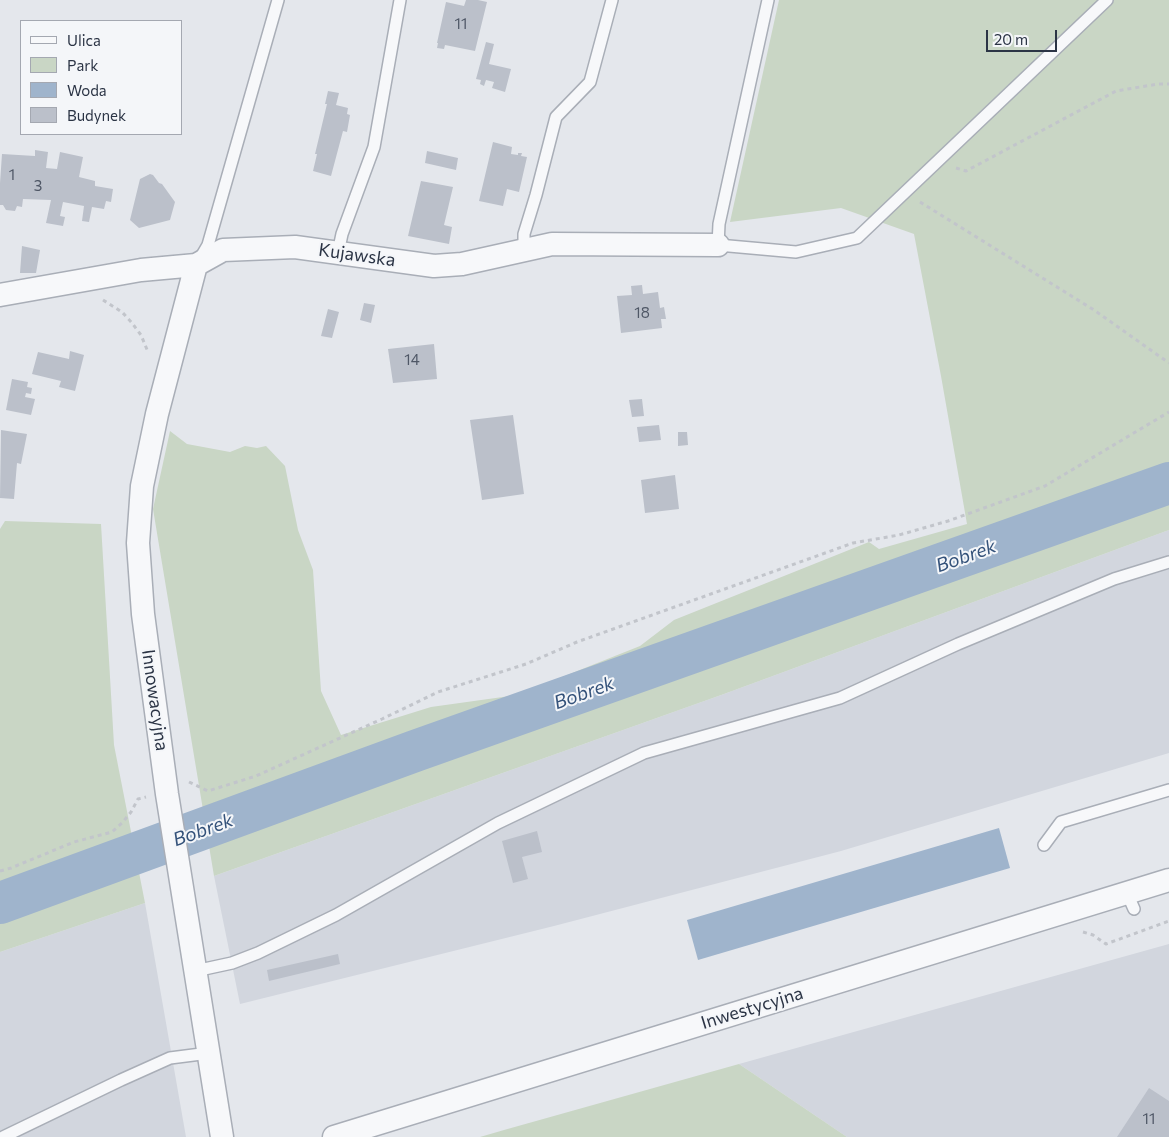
<!DOCTYPE html>
<style>
body{margin:0}
#map{position:relative;width:1169px;height:1137px;overflow:hidden;background:#e4e7ec;font-family:Commissioner,sans-serif}
canvas{display:block}
.legend{position:absolute;left:20px;top:20px;width:162px;height:115px;box-sizing:border-box;background:#f4f6f9;border:1px solid #a4a8b1;margin:0;padding:6px 9px;list-style:none;font-size:15px;color:#2b3445}
.legend li{display:flex;align-items:center;gap:10px;height:25px}
.legend b{width:25px;border:1px solid #a4a8b1}
.scale{position:absolute;left:986px;top:30px;width:71px;height:22px;box-sizing:border-box;border:2px solid #2b3445;border-top:0;padding-left:6px;font-size:15px;line-height:18px;white-space:nowrap;color:#2b3445;-webkit-text-stroke:4px #f4f6f9;paint-order:stroke}
</style>
<div id="map">
<canvas width="1169" height="1137"></canvas>
<ul class="legend">
<li><b style="height:6px;background:#f7f8fa"></b>Ulica</li>
<li><b style="height:14px;background:#c9d6c5"></b>Park</li>
<li><b style="height:14px;background:#9fb4cc"></b>Woda</li>
<li><b style="height:14px;background:#bbc0ca"></b>Budynek</li>
</ul>
<div class="scale">20 m</div>
</div>
<script>
const context = document.querySelector('canvas').getContext('2d');
context.lineJoin = 'round';
function fill(path, color) { context.fillStyle = color; context.fill(path, 'evenodd'); }
const poly = rows => new Path2D(rows.map(r => 'M' + r).join(''));
function stroke(path, color, width, dash) { context.strokeStyle = color; context.lineWidth = width; context.lineCap = dash ? 'butt' : 'round'; context.setLineDash(dash || []); context.stroke(path); }
function write(font, color, halo, rows, align = 'center') {
  context.font = font + ' Commissioner,sans-serif'; context.lineWidth = 4; context.setLineDash([]); context.textBaseline = 'middle'; context.strokeStyle = halo; context.fillStyle = color; for (const [text, x, y, turn = 0] of rows) {
    context.save(); context.translate(x, y); context.rotate((+turn || 0) * Math.PI / 180); context.textAlign = isNaN(turn) ? turn : align; if (halo) context.strokeText(text, 0, 0); context.fillText(text, 0, 0); context.restore();
  }
}
fill(poly([
 [1169,530,1169,753,841,851,554,926,240,1004,214,876,724,694],
 [145,903,186,1137,0,1137,0,952],
 [1169,944,1169,1137,847,1137,739,1064]
]), '#d2d6de');
fill(poly([
 [779,0,1169,0,1169,530,724,694,214,876,153,509,170,431,187,444,230,452,245,446,257,448,266,446,285,466,298,530,313,570,321,691,341,735,431,707,517,695,640,646,674,620,869,542,879,549,967,524,941,376,914,234,841,208,730,222],
 [5,521,101,524,114,745,145,903,0,952,0,529],
 [739,1064,847,1137,480,1137,504,1130]
]), '#c9d6c5');
fill(poly([
 [999,828,1010,868,698,960,687,920]
]), '#9fb4cc');
stroke(poly([
 [0,903,415,751,1169,483]
]), '#9fb4cc', 42);
fill(poly([
 [466,0,478,0,487,2,475,51,445,45,444,49,437,48,438,43,437,43,446,2,464,6],
 [486,42,494,44,489,64,511,69,505,92,492,88,494,82,486,80,484,86,480,84,481,80,476,79],
 [328,91,339,93,336,105,348,108,347,114,350,115,347,132,343,131,331,176,313,171,317,154,315,154,327,104,325,104],
 [493,142,512,147,511,154,518,155,518,153,522,153,521,156,527,157,519,192,507,189,503,206,479,201],
 [35,150,48,152,46,168,57,169,60,152,83,157,79,177,95,181,95,186,113,189,111,202,106,201,104,209,92,207,89,222,82,221,84,206,63,202,60,216,65,217,63,226,46,223,51,200,23,199,22,207,17,206,15,211,6,210,3,205,0,205,0,183,2,154,35,156],
 [427,151,458,158,456,170,425,163],
 [150,174,153,175,159,183,162,184,175,202,170,220,139,228,130,220,140,179],
 [421,181,453,187,444,225,452,227,449,244,408,236],
 [22,246,40,250,36,273,20,273],
 [642,285,643,294,658,292,660,308,664,307,666,319,661,319,662,328,621,333,617,296,632,295,631,286],
 [364,303,375,305,371,323,360,320],
 [328,309,339,312,332,338,321,336],
 [434,344,437,379,393,383,388,349],
 [70,351,84,355,75,391,59,387,61,381,32,374,38,352,69,359],
 [12,379,28,382,27,387,32,388,31,394,26,393,25,397,35,399,31,415,6,410],
 [642,399,644,416,632,417,629,400],
 [513,415,524,494,482,500,470,420],
 [659,425,661,440,639,442,637,427],
 [1,430,27,434,21,464,17,463,14,499,0,498],
 [678,432,687,432,688,445,678,446],
 [675,475,679,509,645,513,641,480],
 [537,831,542,852,522,857,528,879,513,883,502,841],
 [338,954,340,964,269,981,267,970],
 [1149,1088,1169,1101,1169,1137,1117,1137]
]), '#bbc0ca');
const lane = poly([
 [768,0,719,224,718,245,796,252,857,238,1107,0],
 [524,250,524,234,536,195,556,117,590,82,612,0],
 [338,253,342,234,374,147,400,0],
 [201,257,208,245,278,0],
 [1044,845,1061,822,1169,790],
 [1127,893,1134,909],
 [195,971,232,963,258,953,336,915,498,823,644,753,840,698,958,644,1114,579,1169,562],
 [3,1137,121,1080,170,1058,209,1053]
]);
const street = poly([
 [196,265,157,414,142,486,138,543,143,614,167,794,222,1137],
 [0,295,141,270,196,265,223,250,295,247,434,266,462,264,552,244,718,245],
 [334,1137,1169,880]
]);
stroke(lane, '#a9aeb7', 14);
stroke(street, '#a9aeb7', 25);
stroke(poly([
 [956,168,966,171,1116,91,1158,84,1169,84],
 [920,202,1094,310,1169,363],
 [103,300,122,312,132,323,141,335,148,352],
 [189,782,208,791,256,776,382,719,438,692,526,664,577,642,853,543,899,535,948,521,1045,486,1169,412],
 [0,871,11,868,74,842,112,832,122,823,131,812,138,799,146,797],
 [1083,932,1093,935,1106,944,1169,921]
]), '#c2c5cb', 3, [4, 4]);
stroke(lane, '#f7f8fa', 11);
stroke(street, '#f7f8fa', 22);
write('15px', '#4f5766', null, [
 ["11",461,24],
 ["1",12,175],
 ["3",38,186],
 ["18",642,313],
 ["14",412,360],
 ["11",1149,1119]
]);
write('18px', '#2b3445', '#f4f6f9', [
 ["Kujawska",357,255,8],
 ["Innowacyjna",155,700,82],
 ["Inwestycyjna",752,1008,-17]
]);
write('italic 19px', '#34527a', '#f4f6f9', [
 ["Bobrek",966,556,-20],
 ["Bobrek",584,693,-20],
 ["Bobrek",203,830,-20]
]);
</script>
